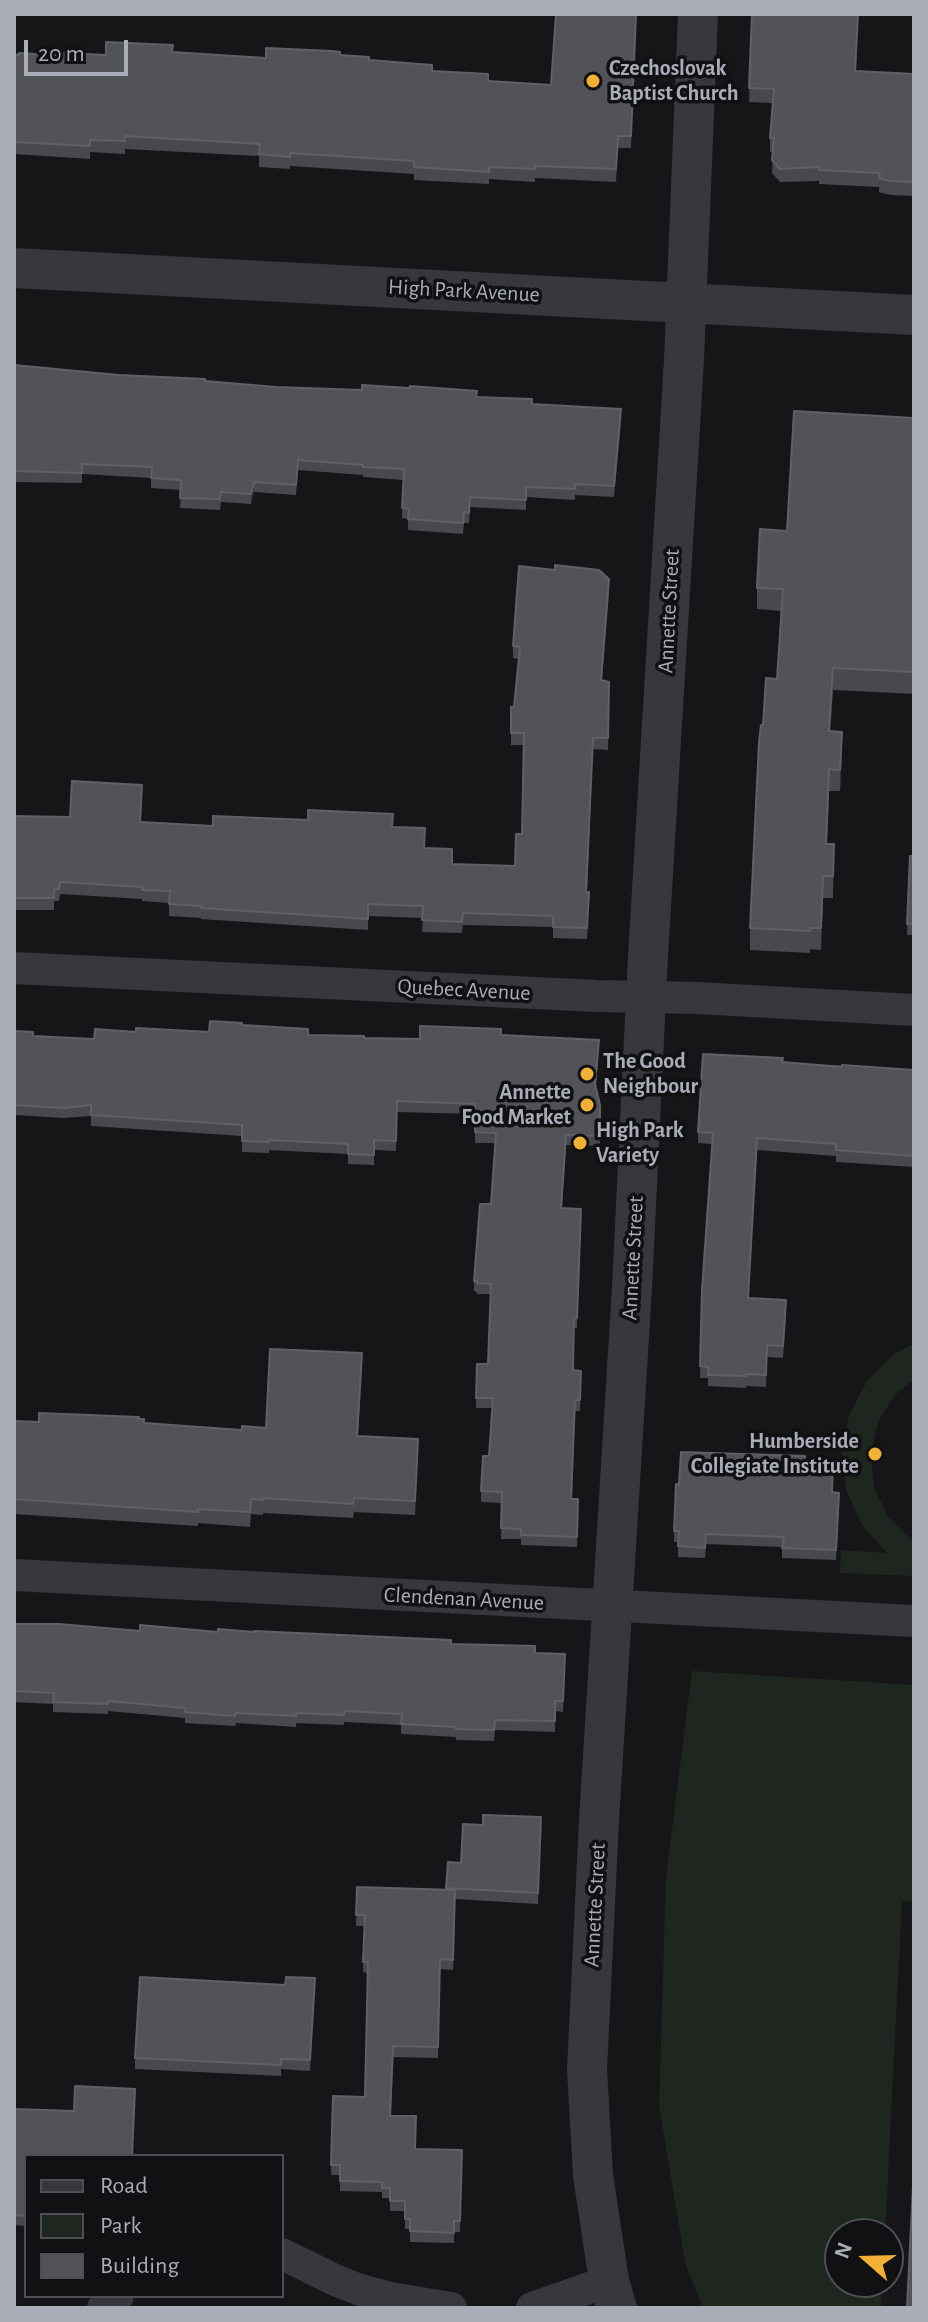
<!DOCTYPE html>
<style>
body{margin:0}
#map{position:relative;width:928px;height:2322px;overflow:hidden;background:#161618;font-family:"Alegreya Sans",sans-serif}
canvas{display:block}
.frame{position:absolute;inset:0;border:16px solid #a8adb8;pointer-events:none}
.legend{position:absolute;left:24px;top:2154px;width:260px;height:144px;box-sizing:border-box;background:#111113;border:2px solid #4d4f55;margin:0;padding:10px 14px;list-style:none;font-size:24px;color:#a8adb8}
.legend li{display:flex;align-items:center;gap:16px;height:40px}
.legend b{width:40px;border:2px solid #4d4f55}
.north{position:absolute;left:824px;top:2218px;width:80px;height:80px;box-sizing:border-box;background:#111113;border:2px solid #4d4f55;border-radius:50%;rotate:290deg;font-size:22px;font-weight:700;line-height:32px;text-align:center;color:#a8adb8}
.north::after{content:'';display:block;margin:auto;width:28px;height:36px;background:#f2b134;clip-path:polygon(50% 0,100% 100%,50% 72%,0 100%)}
.scale{position:absolute;left:24px;top:40px;width:104px;height:36px;box-sizing:border-box;border:4px solid #a8adb8;border-top:0;padding-left:10px;font-size:24px;line-height:28px;white-space:nowrap;color:#a8adb8;-webkit-text-stroke:6px #111113;paint-order:stroke}
</style>
<div id="map">
<canvas width="928" height="2322"></canvas>
<div class="frame"></div>
<ul class="legend">
<li><b style="height:10px;background:#37383d"></b>Road</li>
<li><b style="height:22px;background:#1e261f"></b>Park</li>
<li><b style="height:22px;background:#525359"></b>Building</li>
</ul>
<div class="north">N</div>
<div class="scale">20 m</div>
</div>
<script>
const context = document.querySelector('canvas').getContext('2d');
context.lineJoin = 'round';
function fill(path, color) { context.fillStyle = color; context.fill(path, 'evenodd'); }
const poly = rows => new Path2D(rows.map(r => 'M' + r).join(''));
function stroke(path, color, width, dash) { context.strokeStyle = color; context.lineWidth = width; context.lineCap = dash ? 'butt' : 'round'; context.setLineDash(dash || []); context.stroke(path); }
function write(font, color, halo, rows, align = 'center') {
  context.font = font + ' "Alegreya Sans",sans-serif'; context.lineWidth = 7; context.setLineDash([]); context.textBaseline = 'middle'; context.strokeStyle = halo; context.fillStyle = color; for (const [text, x, y, turn = 0] of rows) {
    context.save(); context.translate(x, y); context.rotate((+turn || 0) * Math.PI / 180); context.textAlign = isNaN(turn) ? turn : align; if (halo) context.strokeText(text, 0, 0); context.fillText(text, 0, 0); context.restore();
  }
}
fill(poly([
 [914,1344,914,1379,896,1394,878,1421,871,1454,874,1487,888,1517,914,1543,914,1576,840,1573,841,1550,887,1553,862,1525,846,1490,842,1453,849,1415,867,1381,894,1354],
 [692,1671,914,1685,914,1901,902,1902,885,2234,840,2234,840,2282,882,2282,881,2308,703,2308,685,2263,659,2106,666,1878]
]), '#1e261f');
stroke(poly([
 [14,968,597,996,697,998,914,1010],
 [14,1575,914,1621],
 [282,2254,335,2280,360,2290,390,2298,451,2308],
 [103,2308,118,2296],
 [532,2308,609,2281]
]), '#37383d', 32);
stroke(poly([
 [14,268,914,315],
 [617,2308,609,2281,593,2175,587,2070,599,1820,632,1288,648,956,684,360,698,14]
]), '#37383d', 40);
fill(poly([
 [636,14,631,148,618,148,616,182,535,178,535,182,489,179,489,184,414,180,414,174,290,166,290,169,259,167,259,156,125,149,125,154,90,152,90,159,14,154,14,54,64,56,106,55,173,52,266,58,340,55,488,81,551,85],
 [752,14,858,14,856,71,914,74,914,196,891,195,879,192,879,187,819,184,819,181,780,182,772,173,773,152,770,152,770,138,773,103,749,102],
 [14,365,119,375,276,387,477,397,532,404,621,420,614,497,575,495,575,500,526,497,526,510,470,507,469,523,464,523,463,534,408,530,408,519,402,518,403,480,363,477,363,475,298,470,296,495,254,492,251,504,221,502,220,510,180,508,181,490,151,488,151,478,82,474,82,483,14,482],
 [914,418,914,694,833,690,830,731,842,753,840,791,829,791,827,844,834,844,833,898,823,898,821,950,810,949,810,953,750,950,750,928,763,725,777,679,781,611,757,609,757,588,787,531],
 [609,590,602,680,609,682,608,750,593,749,587,892,589,892,587,939,553,938,553,927,463,925,462,933,422,932,423,918,368,916,368,930,201,919,201,918,169,916,169,903,142,901,142,899,60,894,59,901,54,901,54,910,14,910,14,816,70,817,142,797,141,822,213,826,392,827,424,848,452,864,515,866,522,834,523,745,511,745,511,707,514,707,519,659,513,658,513,646],
 [910,856,914,856,914,935,907,935],
 [242,1025,308,1035,364,1038,420,1039,501,1035,599,1050,596,1086,600,1105,600,1146,566,1145,562,1208,581,1209,577,1328,574,1328,573,1370,581,1371,580,1411,575,1411,572,1499,578,1499,577,1547,521,1545,521,1539,501,1539,502,1503,481,1502,481,1491,489,1456,492,1408,476,1408,477,1364,488,1364,491,1294,477,1294,477,1292,474,1291,474,1281,491,1204,495,1143,475,1143,475,1114,397,1112,396,1151,374,1150,374,1165,348,1164,348,1154,269,1150,269,1153,242,1152,242,1136,91,1126,91,1116,64,1118,14,1115,14,1031,33,1036,94,1039,136,1032,209,1032],
 [782,1062,914,1070,914,1167,836,1162,836,1156,757,1150,748,1298,786,1312,783,1358,767,1357,766,1387,746,1386,746,1388,708,1386,708,1378,700,1378,702,1290,712,1144,698,1143,698,1132],
 [362,1367,358,1436,418,1453,415,1515,354,1512,353,1518,263,1513,263,1515,251,1514,250,1527,198,1523,198,1526,14,1514,14,1421,39,1422,139,1419,144,1423,242,1430,266,1428],
 [805,1461,833,1492,839,1503,836,1560,782,1558,782,1547,706,1544,705,1558,678,1557,678,1542,674,1542,674,1531],
 [14,1624,140,1631,254,1632,451,1644,535,1653,565,1654,563,1712,555,1711,555,1732,495,1730,494,1741,456,1740,456,1737,401,1734,401,1725,344,1722,344,1725,296,1723,296,1727,236,1723,235,1726,185,1723,185,1718,108,1711,108,1714,53,1712,53,1704,14,1702],
 [541,1817,538,1904,455,1899,453,1970,440,1969,438,2058,393,2057,391,2116,415,2149,462,2150,460,2232,454,2232,454,2243,410,2242,410,2229,405,2229,405,2211,390,2211,390,2198,382,2198,382,2192,340,2191,340,2175,331,2175,333,2096,365,2097,368,1973,363,1972,364,1926,356,1926,357,1887,446,1890,483,1825],
 [315,1978,310,2071,281,2069,281,2076,135,2069,135,2058,285,1985],
 [135,2089,26,2156,26,2226,14,2225,14,2109,74,2111]
]), '#47494d');
fill(poly([
 [621,409,621,420,614,497,614,486],
 [254,482,254,492,251,504,251,494],
 [609,579,609,590,601,691,601,680],
 [833,668,833,690,829,752,829,731],
 [842,732,842,753,840,791,840,770],
 [829,769,829,791,826,865,826,844],
 [823,876,823,898,821,950,821,928]
]), '#2f3033');
const building = poly([
 [556,14,636,14,631,136,618,136,616,169,535,166,535,169,489,167,489,172,414,167,414,161,290,153,290,157,259,154,260,144,125,136,125,141,90,140,90,146,14,142,14,54,19,55,19,53,64,56,64,53,106,55,106,42,173,45,172,52,266,58,266,48,332,51,340,52,340,55,369,57,369,60,432,65,432,71,488,74,488,81,551,85,556,14],
 [752,14,858,14,855,71,914,74,914,182,891,181,879,178,880,173,819,170,819,167,780,169,772,160,774,138,770,138,774,89,749,88,752,14],
 [14,365,119,375,205,379,205,381,276,387,362,390,362,385,409,388,410,386,477,391,476,397,532,399,532,404,621,409,614,486,575,484,575,489,526,487,526,500,470,497,469,513,464,512,463,523,408,519,409,509,402,508,404,469,363,467,363,465,298,460,296,485,254,482,251,494,221,492,220,499,180,498,181,480,151,478,152,467,82,464,82,473,14,471,14,365],
 [794,411,914,418,914,672,833,668,829,731,842,732,840,770,829,769,826,844,834,844,833,876,823,876,821,928,810,928,810,931,750,928,759,742,761,725,763,725,766,678,777,679,783,589,757,588,760,529,787,531,794,411],
 [555,565,599,570,609,579,601,680,609,682,608,738,593,738,586,892,589,892,587,928,553,927,553,916,463,913,462,922,422,920,423,906,368,904,368,919,201,908,201,906,169,904,170,891,142,890,143,887,60,882,59,889,54,889,54,898,14,898,14,816,70,817,72,781,142,785,140,822,213,826,213,816,308,820,308,810,393,814,392,827,425,828,424,848,452,849,452,864,515,866,516,834,522,834,524,733,511,733,511,707,514,707,520,647,513,646,519,566,555,570,555,565],
 [910,856,914,856,914,924,907,924,910,856],
 [210,1021,242,1023,242,1025,308,1029,308,1035,364,1036,364,1038,420,1039,420,1026,501,1029,501,1035,599,1040,595,1084,600,1105,600,1136,566,1135,561,1208,581,1209,577,1318,574,1318,573,1370,581,1371,580,1400,575,1400,571,1499,578,1499,577,1537,521,1535,521,1529,501,1528,502,1492,481,1491,483,1456,489,1456,493,1398,476,1398,477,1364,488,1364,491,1284,477,1283,477,1281,474,1281,480,1204,491,1204,496,1133,475,1132,475,1104,397,1101,396,1141,374,1140,374,1155,348,1154,348,1144,269,1140,269,1142,242,1141,242,1125,91,1115,91,1105,64,1108,14,1105,14,1031,33,1032,33,1036,94,1039,95,1029,136,1032,136,1028,209,1032,210,1021],
 [703,1054,783,1058,782,1062,842,1067,842,1065,914,1070,914,1156,836,1150,836,1144,757,1138,748,1298,786,1300,783,1346,767,1345,766,1375,746,1374,746,1376,708,1375,709,1367,700,1366,702,1290,713,1133,698,1132,703,1054],
 [270,1349,362,1353,357,1436,418,1439,415,1501,354,1498,353,1504,263,1498,263,1500,251,1499,250,1512,198,1509,198,1512,14,1499,14,1421,39,1422,39,1413,139,1417,138,1419,144,1419,144,1423,242,1430,242,1426,266,1428,270,1349],
 [681,1452,805,1456,805,1461,833,1462,832,1492,839,1493,836,1550,782,1548,784,1537,706,1534,705,1548,678,1546,679,1531,674,1531,676,1484,679,1484,681,1452],
 [14,1624,59,1624,140,1631,140,1625,218,1632,218,1629,254,1632,254,1631,451,1640,451,1644,535,1646,535,1653,565,1654,563,1701,555,1701,555,1721,495,1720,494,1730,456,1729,456,1727,401,1724,402,1714,344,1711,344,1715,296,1713,296,1716,236,1713,235,1716,185,1712,185,1708,108,1701,108,1704,53,1702,54,1693,14,1691,14,1624],
 [483,1815,541,1817,538,1893,446,1888,448,1862,461,1863,463,1824,483,1825,483,1815],
 [357,1887,455,1890,453,1960,440,1959,438,2047,393,2046,390,2116,416,2116,415,2149,462,2150,460,2221,454,2221,454,2233,410,2231,410,2219,405,2219,405,2201,390,2201,390,2188,382,2188,382,2182,340,2181,340,2165,331,2165,333,2096,365,2097,368,1962,363,1962,365,1915,356,1915,357,1887],
 [140,1977,285,1985,286,1977,315,1978,310,2060,281,2059,281,2065,135,2058,140,1977],
 [75,2086,135,2089,132,2156,26,2156,26,2216,14,2215,14,2109,74,2111,75,2086],
 [914,2164,914,2308,907,2308,914,2164]
]);
fill(building, '#525359');
stroke(building, '#5f6168', 2);
for (const [x, y, r, color] of [
 [593,81,8,"#f2b134"],
 [587,1074,8,"#f2b134"],
 [587,1105,8,"#f2b134"],
 [580,1143,8,"#f2b134"],
 [875,1454,8,"#f2b134"]
]) { const dot = new Path2D(); dot.arc(x, y, r, 0, 2 * Math.PI); context.fillStyle = color; context.fill(dot); stroke(dot, '#111113', 3); }
write('bold 22px', '#a8adb8', '#111113', [
 ["Czechoslovak",609,68],
 ["Baptist Church",609,93],
 ["The Good",603,1061],
 ["Neighbour",603,1086],
 ["Annette",571,1092,"right"],
 ["Food Market",571,1117,"right"],
 ["High Park",596,1130],
 ["Variety",596,1155],
 ["Humberside",859,1441,"right"],
 ["Collegiate Institute",859,1466,"right"]
], 'left');
write('22px', '#a8adb8', '#111113', [
 ["High Park Avenue",464,291,3],
 ["Annette Street",669,611,-87],
 ["Quebec Avenue",464,990,3],
 ["Annette Street",633,1258,-87],
 ["Clendenan Avenue",464,1599,3],
 ["Annette Street",595,1905,-87]
]);
</script>
